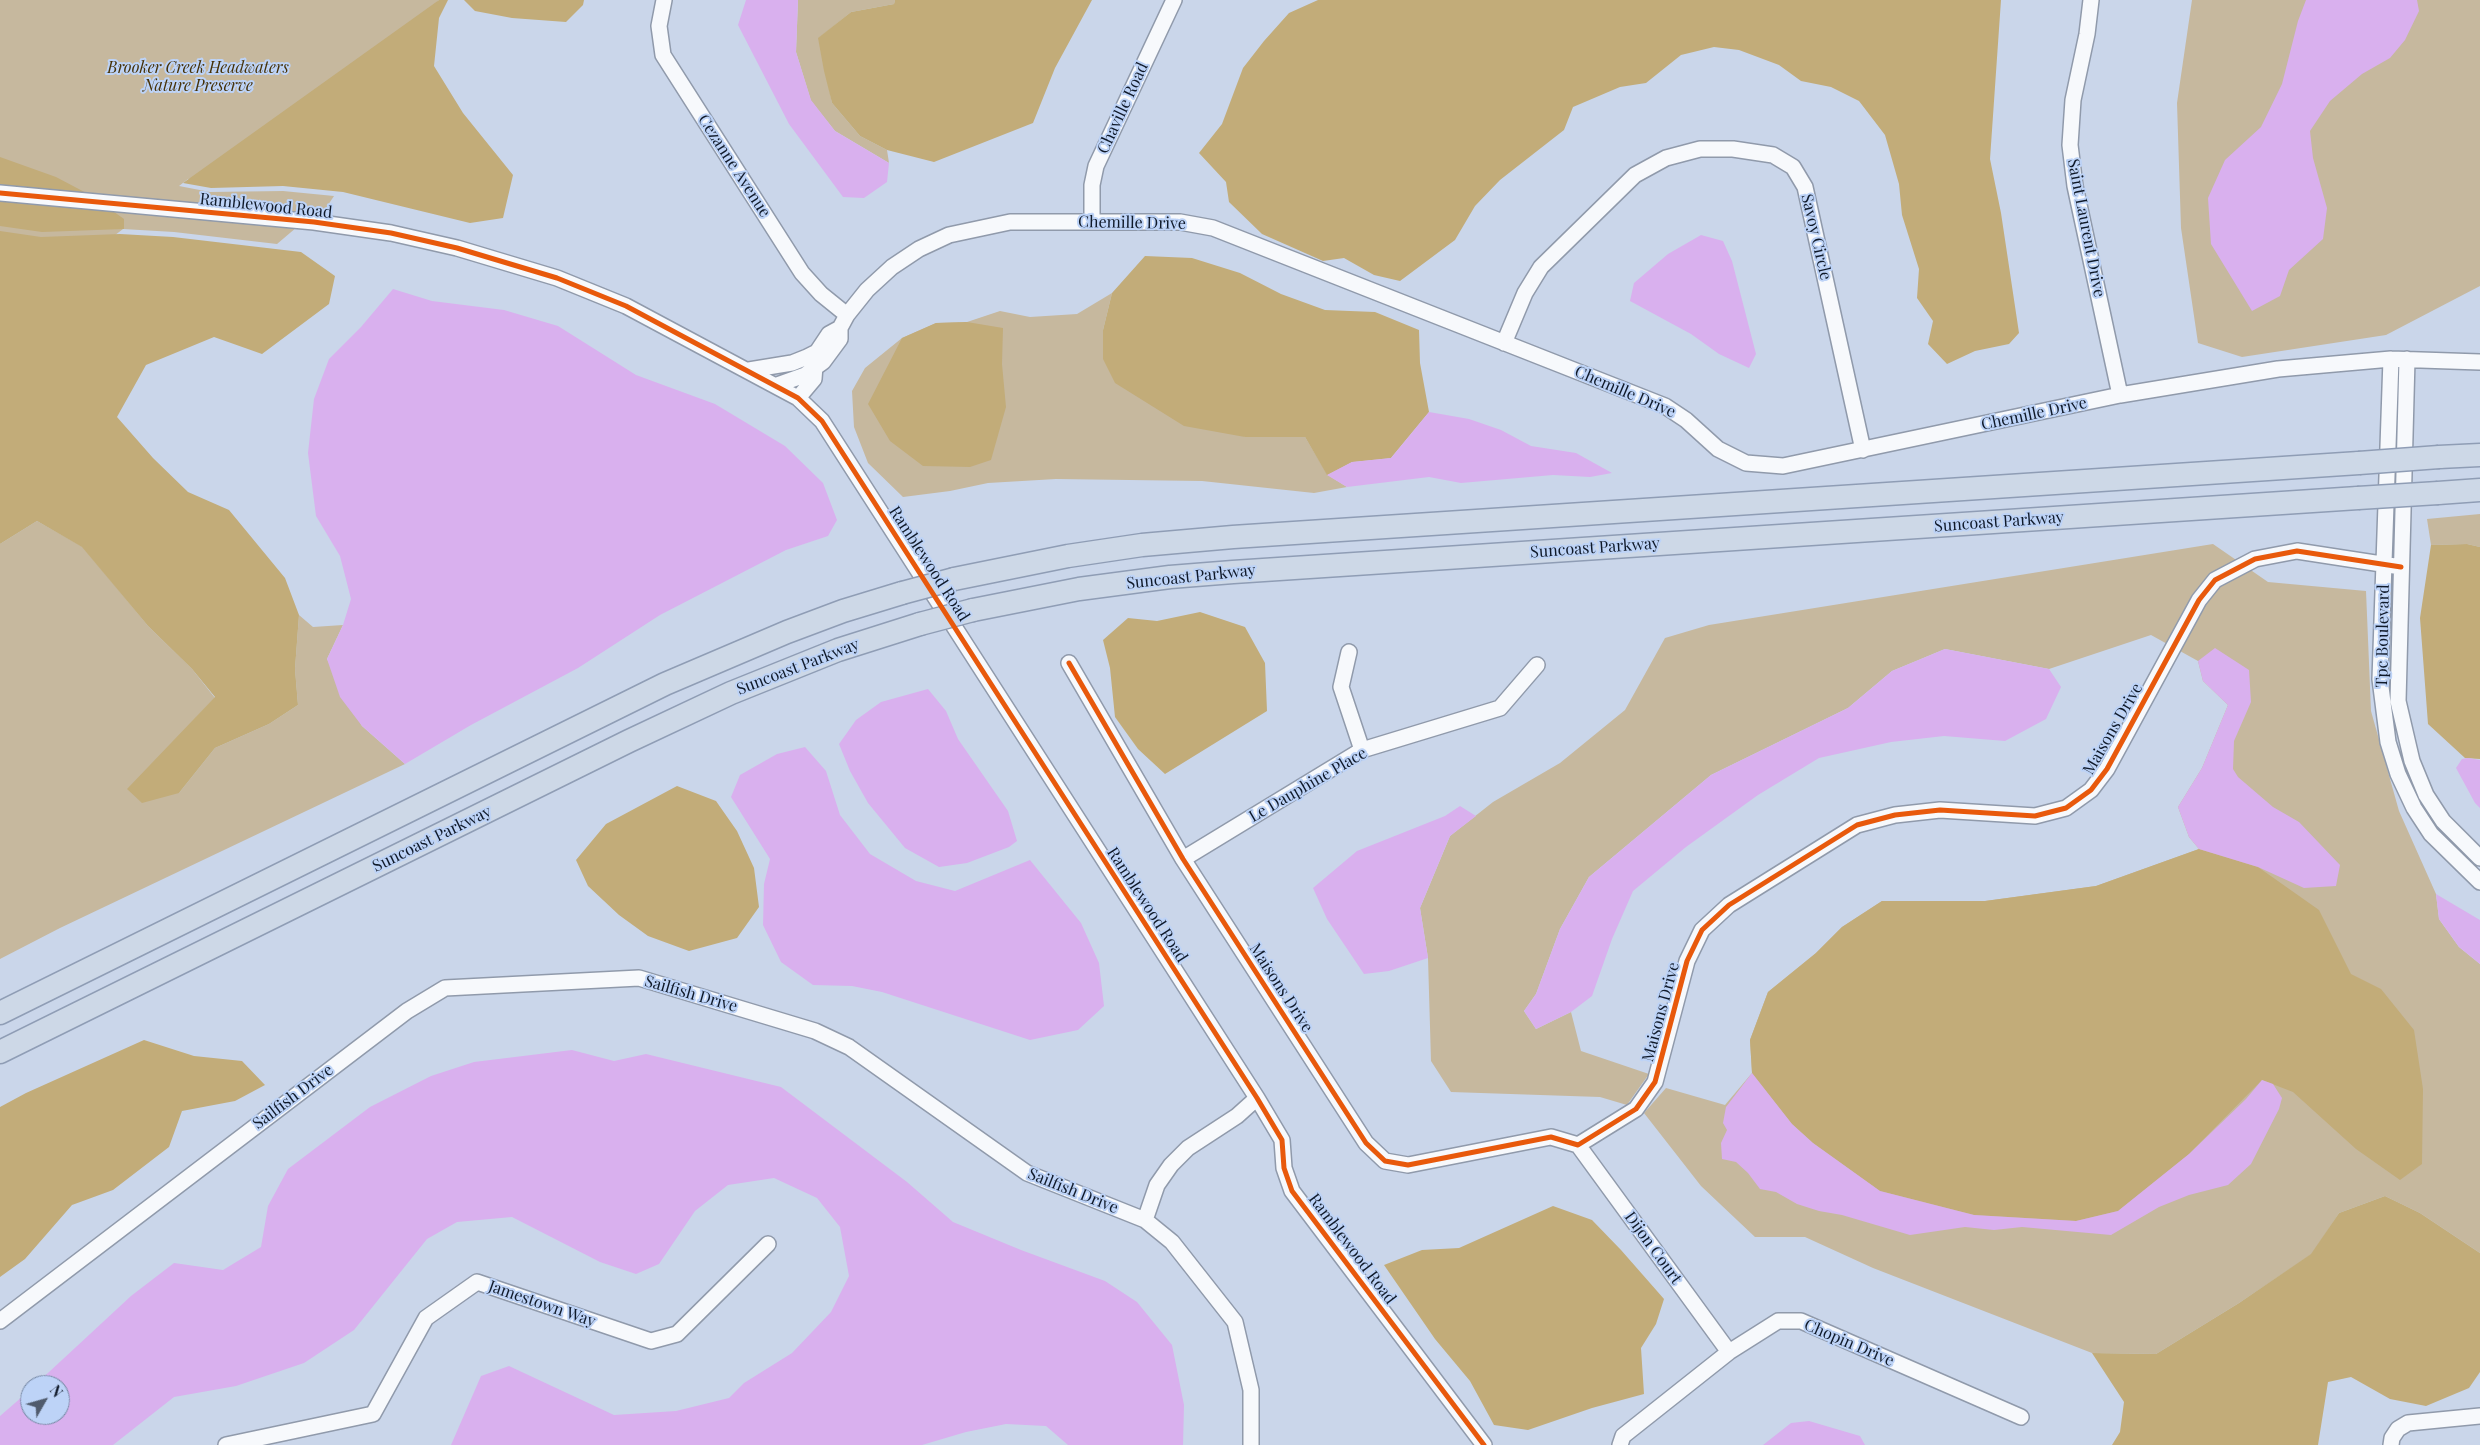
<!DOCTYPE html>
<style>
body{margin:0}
#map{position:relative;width:2480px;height:1445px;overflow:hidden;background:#cad6ea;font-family:"Playfair Display",serif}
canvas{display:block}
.north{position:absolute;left:20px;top:1375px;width:50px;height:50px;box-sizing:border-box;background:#bdd3f7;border:1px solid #7789a5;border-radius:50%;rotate:52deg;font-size:14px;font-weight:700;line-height:20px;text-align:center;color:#0f1929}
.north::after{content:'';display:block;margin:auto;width:18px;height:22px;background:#505b6d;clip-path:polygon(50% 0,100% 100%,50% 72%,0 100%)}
</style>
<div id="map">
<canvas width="2480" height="1445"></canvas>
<div class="north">N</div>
</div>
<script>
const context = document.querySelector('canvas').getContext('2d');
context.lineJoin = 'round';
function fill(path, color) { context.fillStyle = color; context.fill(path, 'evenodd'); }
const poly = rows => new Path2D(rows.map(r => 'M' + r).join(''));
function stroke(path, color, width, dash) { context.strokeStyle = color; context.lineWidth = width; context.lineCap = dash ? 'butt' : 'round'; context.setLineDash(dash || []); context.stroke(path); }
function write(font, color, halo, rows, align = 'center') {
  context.font = font + ' "Playfair Display",serif'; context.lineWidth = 4; context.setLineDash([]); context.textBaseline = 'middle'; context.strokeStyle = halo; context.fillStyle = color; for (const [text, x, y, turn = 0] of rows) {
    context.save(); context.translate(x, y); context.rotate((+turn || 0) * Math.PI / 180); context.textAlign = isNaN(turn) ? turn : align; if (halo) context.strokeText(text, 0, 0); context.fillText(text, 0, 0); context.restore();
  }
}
fill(poly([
 [0,0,439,0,276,166,188,179,179,186,210,192,283,191,334,196,326,208,310,216,277,244,174,232,123,229,0,323],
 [798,0,895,0,894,4,851,12,819,38,832,103,860,136,887,150,889,163,835,131,811,101,796,52],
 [2192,0,2480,0,2480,286,2386,335,2242,357,2198,343,2181,228,2177,103],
 [1112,293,1103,330,1245,437,1305,437,1327,474,1328,434,1391,458,1352,462,1328,475,1347,487,1314,493,1202,481,1056,479,988,483,950,491,903,497,868,463,854,427,852,391,865,368,902,338,936,323,967,322,1000,311,1030,317,1077,314],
 [2480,514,2480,547,2467,544,2431,545,2427,519],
 [37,521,83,547,148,626,192,669,215,698,193,721,179,793,215,748,269,724,298,705,295,669,299,615,313,627,343,625,327,659,362,726,405,764,60,928,0,959,0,544],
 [2213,544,2268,582,2366,591,2371,711,2399,811,2436,894,2439,919,2459,947,2480,964,2480,1253,2420,1213,2385,1196,2339,1213,2312,1254,2239,1303,2156,1354,2092,1353,1873,1268,1805,1237,1755,1237,1701,1186,1644,1113,1666,1088,1725,1105,1752,1073,1750,1040,1768,992,1816,953,1842,927,1882,901,1985,901,2096,886,2199,849,2189,837,2178,807,2202,768,2228,705,2203,681,2198,661,2151,635,2049,669,1945,649,1892,671,1848,708,1711,775,1589,877,1560,929,1536,994,1524,1011,1536,1029,1571,1012,1581,1051,1649,1074,1627,1105,1600,1097,1451,1092,1431,1061,1428,958,1420,908,1450,836,1493,802,1560,763,1625,710,1665,638,1709,625]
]), '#c6b89e');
fill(poly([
 [439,0,448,0,439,18,434,66,463,113,513,175,503,218,470,223,343,192,283,186,211,188,183,183],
 [464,0,584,0,583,5,566,22,512,18,475,11],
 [895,0,1092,0,1055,68,1033,123,934,162,887,150,860,136,832,103,824,71,818,38,851,12,894,4],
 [1318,0,2001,0,1990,159,2001,213,2019,333,2009,344,1975,351,1947,364,1928,344,1933,321,1917,298,1919,269,1902,215,1899,184,1885,135,1859,101,1831,87,1801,81,1779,65,1739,50,1714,47,1681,55,1646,83,1620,87,1573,107,1564,130,1500,180,1475,206,1455,240,1400,281,1374,275,1344,258,1323,261,1262,234,1229,202,1226,182,1199,153,1222,124,1243,68,1264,41,1289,13],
 [0,157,56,177,92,196,0,187],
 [0,198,110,209,124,219,124,229,42,232,0,226],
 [0,231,41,237,120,234,173,237,301,252,335,276,329,304,262,354,214,337,146,365,117,417,153,458,188,492,229,510,285,578,299,615,295,669,298,705,269,724,215,748,179,793,142,803,127,789,215,697,192,669,148,626,82,547,37,521,0,544],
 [1145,256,1192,258,1240,273,1281,294,1325,310,1375,312,1419,330,1420,363,1429,412,1391,458,1352,462,1327,475,1305,437,1245,437,1184,426,1115,383,1103,359,1103,330,1112,293],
 [967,322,1003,328,1002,364,1006,407,991,460,970,467,923,466,890,441,868,404,902,338,936,323],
 [2467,544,2480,547,2480,759,2465,758,2428,724,2420,618,2431,545],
 [1200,612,1245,627,1265,663,1267,711,1165,774,1138,749,1115,717,1110,668,1103,640,1128,618,1157,621],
 [677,786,716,801,737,831,754,868,759,907,737,938,689,951,648,936,619,915,588,886,576,860,606,824],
 [2199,849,2258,867,2319,910,2351,974,2381,989,2414,1030,2423,1089,2422,1164,2400,1180,2356,1149,2293,1092,2262,1080,2189,1154,2118,1211,2076,1221,1974,1215,1880,1191,1813,1143,1792,1124,1752,1073,1750,1040,1768,992,1816,953,1842,927,1882,901,1985,901,2096,886],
 [144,1040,194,1056,242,1061,265,1085,235,1101,182,1111,169,1147,113,1190,72,1205,25,1259,0,1277,0,1107,26,1093],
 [2385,1196,2420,1213,2480,1253,2480,1372,2469,1388,2426,1406,2390,1399,2351,1377,2328,1382,2318,1445,2112,1445,2120,1432,2124,1402,2092,1353,2156,1354,2239,1303,2311,1254,2339,1213],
 [1553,1206,1592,1220,1621,1250,1664,1299,1656,1324,1641,1348,1644,1394,1592,1408,1528,1430,1494,1425,1470,1381,1435,1339,1384,1265,1422,1250,1459,1248]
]), '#c2ac79');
fill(poly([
 [746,0,798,0,796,52,811,100,835,131,889,163,887,182,864,198,843,197,789,124,738,25],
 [2306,0,2417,0,2419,11,2405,40,2390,58,2362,74,2330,101,2310,131,2313,158,2327,208,2323,239,2289,270,2280,296,2252,311,2211,244,2208,198,2225,160,2261,127,2282,84,2298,21],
 [1701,235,1723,241,1732,261,1756,354,1749,368,1719,354,1691,334,1630,301,1634,283,1668,254],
 [393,289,432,301,504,310,558,326,636,375,715,404,785,446,823,483,837,520,828,536,786,550,660,615,578,668,471,725,405,764,362,726,340,697,327,659,343,625,351,599,340,556,316,516,308,453,314,399,329,359,361,327],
 [1429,412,1469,419,1501,430,1531,446,1576,453,1612,473,1590,477,1553,475,1461,483,1429,477,1347,487,1327,475,1352,462,1391,458],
 [2215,648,2249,670,2251,702,2234,741,2233,769,2238,777,2273,807,2299,822,2340,865,2336,886,2304,888,2258,867,2199,849,2189,837,2178,807,2202,768,2228,705,2203,681,2198,661],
 [1945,649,2049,669,2061,687,2046,719,2005,741,1944,736,1891,742,1819,758,1758,795,1686,847,1633,891,1612,939,1592,996,1571,1012,1536,1029,1524,1011,1536,994,1560,929,1589,877,1711,775,1848,708,1892,671],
 [928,689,946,711,958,739,1008,811,1017,841,1009,847,967,863,939,867,905,848,868,803,850,771,839,744,856,720,881,702],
 [805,747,826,771,840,815,870,854,916,881,955,891,1030,860,1081,923,1099,963,1104,1006,1078,1030,1030,1040,882,992,852,986,813,985,781,962,763,925,764,884,770,859,731,797,740,775,777,754],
 [2468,758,2480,760,2480,808,2475,803,2456,768,2462,759],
 [1460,806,1476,816,1450,836,1420,908,1428,958,1389,971,1364,974,1327,919,1313,888,1357,851,1445,816],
 [2436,894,2480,920,2480,964,2459,947,2439,919],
 [572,1050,614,1061,646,1054,781,1087,907,1182,953,1222,1021,1250,1105,1281,1137,1302,1172,1345,1184,1405,1183,1445,1068,1445,1046,1426,1006,1424,966,1432,922,1445,451,1445,481,1376,509,1366,614,1415,676,1411,729,1398,744,1383,792,1353,831,1312,849,1276,840,1227,817,1198,774,1178,728,1185,695,1211,659,1264,636,1274,600,1262,512,1217,457,1222,427,1239,354,1330,304,1363,236,1386,174,1397,113,1445,0,1445,0,1416,30,1390,30,1415,60,1415,60,1385,35,1385,131,1296,174,1263,223,1270,261,1247,268,1206,288,1169,370,1107,431,1076,474,1062],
 [1752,1073,1792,1124,1813,1143,1880,1191,1974,1215,2076,1221,2118,1211,2189,1154,2246,1099,2262,1080,2273,1084,2282,1098,2279,1109,2251,1164,2228,1185,2189,1195,2159,1207,2111,1235,2022,1227,1994,1230,1965,1227,1910,1235,1842,1215,1819,1211,1797,1204,1776,1192,1760,1189,1748,1173,1736,1162,1722,1159,1721,1143,1727,1130,1723,1123,1726,1107],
 [1809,1421,1860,1436,1865,1445,1763,1445,1791,1423]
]), '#d9b0ee');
const minor = poly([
 [664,0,659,26,663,55,802,273,821,294,847,315],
 [2091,0,2087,34,2073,100,2070,145,2075,186,2120,395],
 [0,193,314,222,391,233,457,248,557,278,626,306,798,398,822,421,1257,1098,1282,1140,1284,1168,1292,1191,1484,1445],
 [1092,222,1092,185,1096,166,1174,0],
 [1504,343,1525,293,1541,267,1635,175,1666,158,1700,149,1733,149,1773,155,1793,167,1805,187,1863,450],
 [2391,359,2380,679,2388,742,2398,774,2414,808,2431,834,2480,882],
 [2407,359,2398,701,2412,761,2426,795,2443,821,2480,858],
 [749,370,792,363,807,357,817,352,829,334,840,328],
 [777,385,805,375,823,362,840,339,840,328,847,315,867,290,892,267,919,249,949,235,1010,222,1180,222,1213,228,1665,406,1686,420,1718,449,1746,463,1783,466,2120,395,2278,369,2391,359,2480,362],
 [798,398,814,379,815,366],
 [1349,652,1341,687,1362,750],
 [1069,663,1183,859,1366,1143,1385,1161,1408,1165,1551,1137,1578,1145,1636,1109,1655,1082,1687,961,1702,930,1729,905,1857,825,1895,815,1940,810,2035,816,2066,808,2091,790,2107,769,2199,600,2215,580,2255,559,2297,551,2401,567],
 [1183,859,1362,750,1500,708,1537,665],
 [1578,1145,1729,1352],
 [1145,1220,1157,1185,1171,1165,1188,1148,1237,1116,1257,1098],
 [0,1321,407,1011,445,988,639,978,815,1031,849,1047,1027,1173,1145,1220,1172,1242,1235,1322,1251,1390,1251,1445],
 [226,1445,373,1414,426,1318,477,1282,651,1341,677,1334,768,1244],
 [1620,1445,1623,1436,1729,1352,1778,1321,1801,1321,2021,1417],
 [2391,1445,2392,1438,2398,1429,2408,1423,2480,1416]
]);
const highway = poly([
 [2439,457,2480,455],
 [2438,493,2480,490],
 [954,579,1068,556,1142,545,1233,537,2359,463],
 [973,610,1079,589,1170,577,1233,572,2358,498],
 [0,1013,665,684,787,632,843,611,902,593],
 [0,1052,629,741,731,693,838,650,920,624]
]);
stroke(minor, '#909aab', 18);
stroke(highway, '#8f9db5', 25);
stroke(minor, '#f7f9fc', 15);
stroke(highway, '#cdd8e7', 22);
const highwayBridge = poly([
 [2359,463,2439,457],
 [2358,498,2438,493],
 [902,593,954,579],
 [920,624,973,610]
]);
stroke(highwayBridge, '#8f9db5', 25, []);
stroke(highwayBridge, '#cdd8e7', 22);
stroke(poly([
 [0,193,314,222,391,233,457,248,557,278,626,306,798,398,822,421,1257,1098,1282,1140,1284,1168,1292,1191,1484,1445],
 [1069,663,1183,859,1366,1143,1385,1161,1408,1165,1551,1137,1578,1145,1636,1109,1655,1082,1687,961,1702,930,1729,905,1857,825,1895,815,1940,810,2035,816,2066,808,2091,790,2107,769,2199,600,2215,580,2255,559,2297,551,2401,567]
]), '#e8590c', 5);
write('italic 16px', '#453005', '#bdd3f7', [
 ["Brooker Creek Headwaters",198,68],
 ["Nature Preserve",198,86]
]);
write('16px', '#0f1929', '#bdd3f7', [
 ["Chaville Road",1123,108,-65],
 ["Cezanne Avenue",734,166,57],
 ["Ramblewood Road",266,206,6],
 ["Chemille Drive",1132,223,1],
 ["Saint Laurent Drive",2086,228,79],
 ["Savoy Circle",1816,237,77],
 ["Chemille Drive",1625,392,23],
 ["Chemille Drive",2034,414,-12],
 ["Suncoast Parkway",1999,522,-4],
 ["Suncoast Parkway",1595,548,-4],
 ["Ramblewood Road",929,564,57],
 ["Suncoast Parkway",1191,577,-6],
 ["Tpc Boulevard",2383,636,-89],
 ["Suncoast Parkway",798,667,-21],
 ["Maisons Drive",2113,729,-60],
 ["Le Dauphine Place",1308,785,-30],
 ["Suncoast Parkway",432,839,-26],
 ["Ramblewood Road",1147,905,57],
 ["Maisons Drive",1281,988,57],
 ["Sailfish Drive",691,994,16],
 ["Maisons Drive",1661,1012,-75],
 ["Sailfish Drive",293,1097,-37],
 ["Sailfish Drive",1073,1191,22],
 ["Dijon Court",1653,1248,54],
 ["Ramblewood Road",1352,1249,53],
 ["Jamestown Way",542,1304,19],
 ["Chopin Drive",1849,1343,23]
]);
</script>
